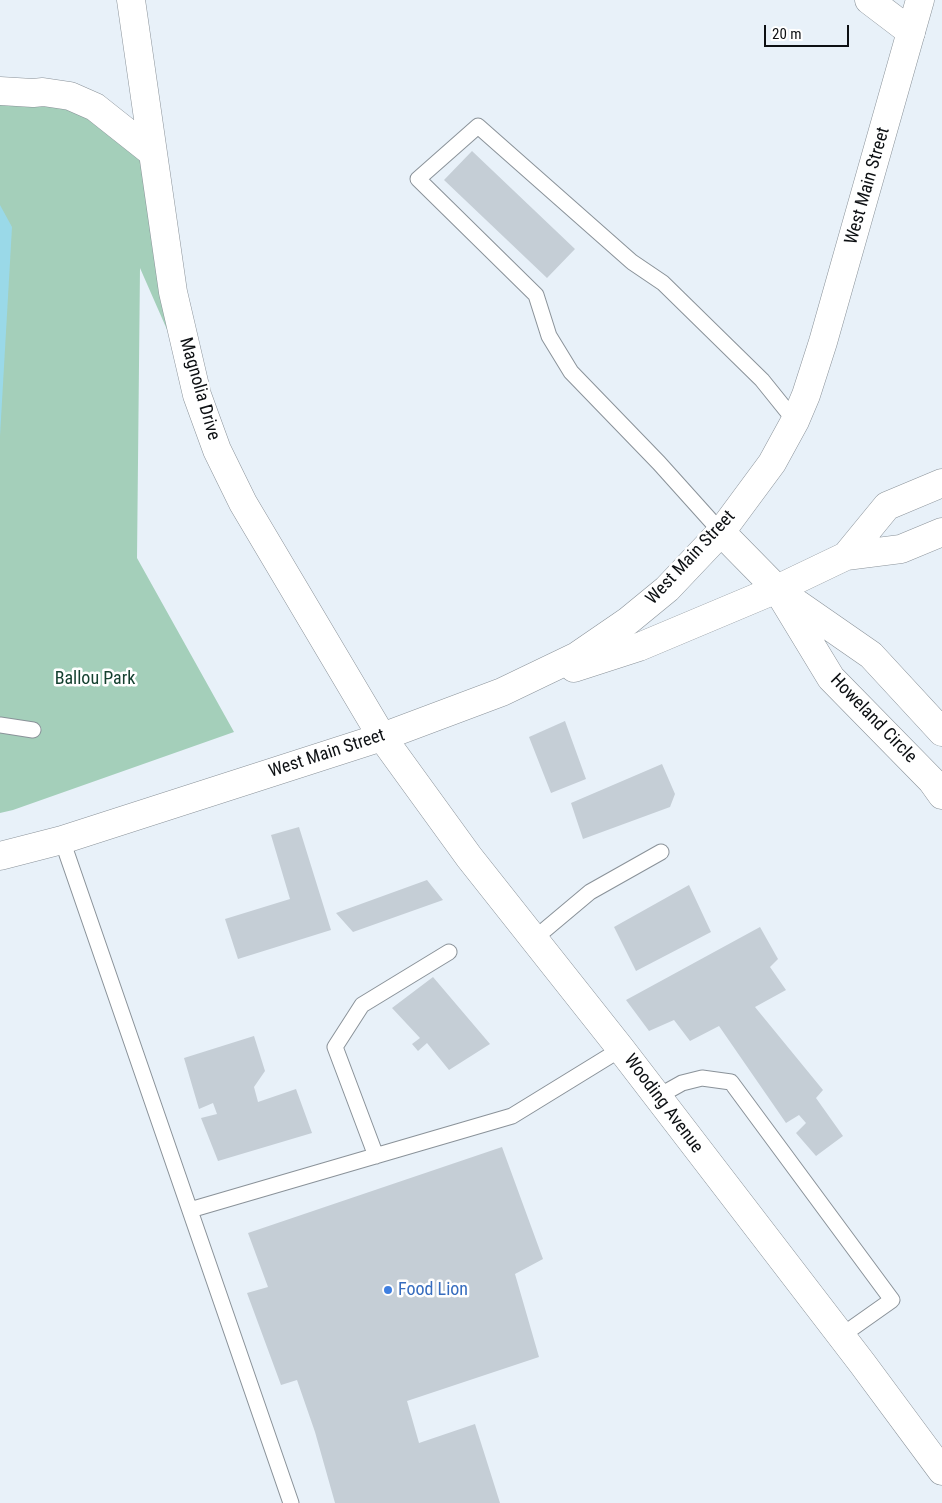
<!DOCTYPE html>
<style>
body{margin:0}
#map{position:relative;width:942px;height:1503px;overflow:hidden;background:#e8f1f9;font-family:"Roboto Condensed",sans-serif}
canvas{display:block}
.scale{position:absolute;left:764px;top:25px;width:85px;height:22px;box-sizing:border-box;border:2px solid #0d1013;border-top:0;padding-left:6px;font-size:15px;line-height:18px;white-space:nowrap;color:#0d1013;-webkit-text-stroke:4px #fff;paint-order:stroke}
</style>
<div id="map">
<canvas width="942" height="1503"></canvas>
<div class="scale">20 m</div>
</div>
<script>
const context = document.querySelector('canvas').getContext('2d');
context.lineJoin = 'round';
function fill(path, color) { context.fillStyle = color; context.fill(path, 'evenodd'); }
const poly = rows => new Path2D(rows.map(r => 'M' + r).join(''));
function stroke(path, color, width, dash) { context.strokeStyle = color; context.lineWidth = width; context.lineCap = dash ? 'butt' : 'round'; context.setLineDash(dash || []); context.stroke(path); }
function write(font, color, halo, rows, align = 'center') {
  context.font = font + ' "Roboto Condensed",sans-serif'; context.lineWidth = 5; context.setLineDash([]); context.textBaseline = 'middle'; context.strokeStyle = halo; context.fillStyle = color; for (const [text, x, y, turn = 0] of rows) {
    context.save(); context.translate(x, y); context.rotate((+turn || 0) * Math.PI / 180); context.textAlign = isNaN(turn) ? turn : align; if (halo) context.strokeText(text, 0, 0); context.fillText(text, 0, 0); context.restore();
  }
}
fill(poly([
 [0,89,95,107,153,153,172,292,243,503,140,268,137,558,234,732,13,810,0,813]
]), '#a4cfba');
fill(poly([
 [0,205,12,227,0,436]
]), '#9ad9e8');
fill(poly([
 [472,151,575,249,547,278,444,180],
 [565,721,586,779,551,793,529,737],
 [662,764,675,794,670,807,583,839,571,803],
 [299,827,331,930,238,959,225,919,290,899,271,835],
 [427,880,443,900,353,932,336,913],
 [689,885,711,932,636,971,614,927],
 [760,927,778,959,770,967,786,990,755,1007,823,1090,816,1098,843,1136,816,1156,796,1133,806,1123,799,1115,786,1123,719,1026,690,1041,674,1020,649,1031,626,1000],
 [433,977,490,1044,449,1070,427,1043,418,1051,412,1044,420,1038,392,1008],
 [254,1036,265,1071,254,1087,258,1102,296,1089,312,1133,218,1161,201,1118,217,1114,213,1103,199,1109,184,1058],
 [502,1147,543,1259,515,1274,539,1357,407,1401,419,1443,475,1424,500,1503,335,1503,315,1432,297,1380,281,1385,247,1293,268,1287,248,1233]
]), '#c5ced6');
const service = poly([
 [721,532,659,463,571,372,549,336,536,295,418,179,478,126,632,262,663,283,762,380,795,421],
 [0,725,33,730],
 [62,840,291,1503],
 [534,939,590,892,661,852],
 [657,1097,682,1083,702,1078,731,1082,892,1300,841,1336],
 [376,1156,335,1047,362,1005,449,952],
 [190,1210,512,1116,621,1049]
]);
const minor = poly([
 [131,0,173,292,197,395,217,450,243,503,382,737],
 [869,0,911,32],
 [0,91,33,93,43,92,70,96,95,107,153,153],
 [777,589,831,678,932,781,942,795],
 [786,596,871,655,942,732]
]);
const tertiary = poly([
 [721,532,777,589,846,556,901,549,942,532],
 [846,556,887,506,942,483],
 [382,737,469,857,621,1049,862,1363,942,1471]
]);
const secondary = poly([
 [574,668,639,647,777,589],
 [0,856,62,840,382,737,502,692,577,656,628,621,667,589,721,532,772,463,795,421,806,395,823,342,920,0]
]);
stroke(service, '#8a9299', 17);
stroke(minor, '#8a9299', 29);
stroke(tertiary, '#8a9299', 29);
stroke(secondary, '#8a9299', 29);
stroke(service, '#fff', 15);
stroke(minor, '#fff', 28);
stroke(tertiary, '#fff', 28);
stroke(secondary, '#fff', 28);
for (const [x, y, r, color] of [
 [388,1290,5,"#3f7fe0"]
]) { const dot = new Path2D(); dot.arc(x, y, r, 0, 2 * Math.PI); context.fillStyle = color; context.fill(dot); stroke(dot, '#fff', 2); }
write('18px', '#0d1013', '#fff', [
 ["West Main Street",868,186,-74],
 ["Magnolia Drive",199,389,74],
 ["West Main Street",691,558,-47],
 ["Howeland Circle",873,719,46],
 ["West Main Street",327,754,-18],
 ["Wooding Avenue",663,1104,53]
]);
write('18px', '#154130', '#fff', [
 ["Ballou Park",95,679]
]);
write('18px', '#366cbe', '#fff', [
 ["Food Lion",398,1290]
], 'left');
</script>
